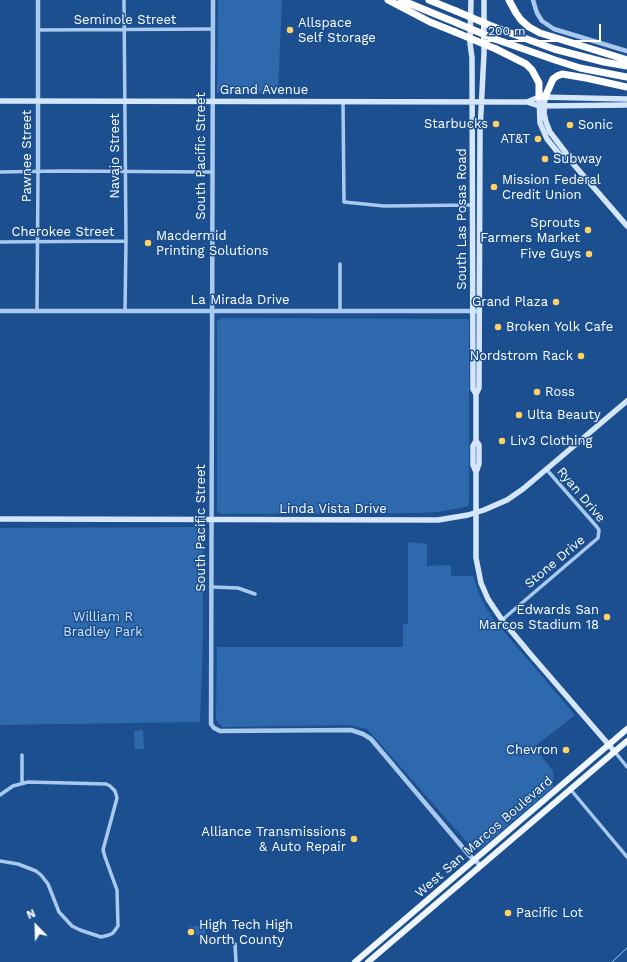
<!DOCTYPE html>
<style>
body{margin:0}
#map{position:relative;width:627px;height:962px;overflow:hidden;background:#1b4f8f;font-family:"Work Sans",sans-serif}
canvas{display:block}
.north{position:absolute;left:16px;top:906px;width:40px;height:40px;-webkit-text-stroke:3px #1b4f8f;paint-order:stroke;rotate:337deg;font-size:11px;font-weight:700;line-height:16px;text-align:center;color:#fff}
.north::after{content:'';display:block;margin:auto;width:14px;height:18px;background:#fff;clip-path:polygon(50% 0,100% 100%,50% 72%,0 100%)}
.scale{position:absolute;left:481px;top:24px;width:120px;height:18px;box-sizing:border-box;border:2px solid #fff;border-top:0;padding-left:5px;font-size:12px;line-height:14px;white-space:nowrap;color:#fff;-webkit-text-stroke:3px #1b4f8f;paint-order:stroke}
</style>
<div id="map">
<canvas width="627" height="962"></canvas>
<div class="north">N</div>
<div class="scale">200 m</div>
</div>
<script>
const context = document.querySelector('canvas').getContext('2d');
context.lineJoin = 'round';
function fill(path, color) { context.fillStyle = color; context.fill(path, 'evenodd'); }
const poly = rows => new Path2D(rows.map(r => 'M' + r).join(''));
function stroke(path, color, width, dash) { context.strokeStyle = color; context.lineWidth = width; context.lineCap = dash ? 'butt' : 'round'; context.setLineDash(dash || []); context.stroke(path); }
function write(font, color, halo, rows, align = 'center') {
  context.font = font + ' "Work Sans",sans-serif'; context.lineWidth = 3; context.setLineDash([]); context.textBaseline = 'middle'; context.strokeStyle = halo; context.fillStyle = color; for (const [text, x, y, turn = 0] of rows) {
    context.save(); context.translate(x, y); context.rotate((+turn || 0) * Math.PI / 180); context.textAlign = isNaN(turn) ? turn : align; if (halo) context.strokeText(text, 0, 0); context.fillText(text, 0, 0); context.restore();
  }
}
fill(poly([
 [218,0,282,0,278,93,217,93],
 [221,318,468,319,469,323,469,502,468,506,464,507,438,512,418,513,222,514,219,513,217,511,217,321],
 [203,527,203,639,200,722,0,725,0,528],
 [408,542,427,544,427,566,451,565,451,576,473,576,478,591,485,606,494,620,575,715,534,747,553,771,553,787,479,850,473,849,376,739,367,729,350,725,223,727,219,724,216,719,217,647,403,647,403,624,408,624],
 [143,730,144,749,135,749,134,731],
 [189,926,205,926,205,935,190,935]
]), '#2e69ad');
stroke(poly([
 [612,962,627,948]
]), '#9cc4f0', 1);
stroke(poly([
 [124,0,126,241,125,311],
 [38,30,213,29],
 [343,101,344,202,384,206,473,205],
 [0,172,61,171,212,172],
 [0,242,126,241],
 [340,264,340,311],
 [37,311,38,172],
 [212,587,238,588,255,594],
 [502,620,598,538,599,530,597,527,547,470],
 [615,752,627,767],
 [22,755,22,783],
 [571,790,627,857],
 [0,795,13,786,28,782,106,784,110,786,115,791,117,798,103,850,105,857,117,890,118,926,113,933,109,935,101,937,80,930,72,926,59,912,48,884,41,875,36,871,18,864,0,861],
 [235,944,236,962]
]), '#a9c9ee', 3.5);
stroke(poly([
 [38,0,38,172],
 [213,0,211,724,214,728,220,731,351,730,363,734,371,739,469,855,481,866],
 [533,0,537,13,542,21,554,29,627,51],
 [0,311,480,311]
]), '#a9c9ee', 4.5);
stroke(poly([
 [471,0,470,43,472,58,473,389,476,394],
 [539,97,540,123,547,139,560,155,569,159,627,226],
 [545,97,544,113,546,122,550,132,566,153],
 [0,101,527,102,539,97,627,99],
 [527,102,539,106,627,105],
 [476,441,473,446,473,465,476,472,476,558,481,583,488,599,502,620,532,656,615,752],
 [476,472,479,464,479,445,476,441,476,394,479,388,480,131,484,53,484,0],
 [0,519,438,520,468,515,484,510,507,500,523,489,627,401]
]), '#d6e6fa', 5.5);
stroke(poly([
 [355,962,627,729],
 [368,962,627,741]
]), '#f0f6ff', 6);
stroke(poly([
 [388,0,430,22,455,32],
 [401,0,457,23],
 [429,0,456,11],
 [509,0,516,13,521,20,529,27,540,33,627,60],
 [494,27,554,49,604,62,627,66],
 [495,39,555,60,580,68,627,77],
 [496,49,526,64,532,70,539,83,539,97],
 [545,97,553,79,557,76,562,74,586,78,627,87]
]), '#fff', 7);
stroke(poly([
 [456,11,494,27],
 [457,23,495,39],
 [455,32,496,49]
]), '#fff', 7);
for (const [x, y, r, color] of [
 [290,30,4,"#ffd166"],
 [496,124,4,"#ffd166"],
 [570,125,4,"#ffd166"],
 [538,139,4,"#ffd166"],
 [545,159,4,"#ffd166"],
 [494,187,4,"#ffd166"],
 [588,230,4,"#ffd166"],
 [148,243,4,"#ffd166"],
 [589,254,4,"#ffd166"],
 [556,302,4,"#ffd166"],
 [498,327,4,"#ffd166"],
 [581,356,4,"#ffd166"],
 [537,392,4,"#ffd166"],
 [519,415,4,"#ffd166"],
 [502,441,4,"#ffd166"],
 [607,617,4,"#ffd166"],
 [566,750,4,"#ffd166"],
 [354,839,4,"#ffd166"],
 [508,913,4,"#ffd166"],
 [191,932,4,"#ffd166"]
]) { const dot = new Path2D(); dot.arc(x, y, r, 0, 2 * Math.PI); context.fillStyle = color; context.fill(dot); stroke(dot, '#1b4f8f', 1.5); }
write('13px', '#fff', '#1b4f8f', [
 ["Seminole Street",125,20],
 ["Grand Avenue",264,90],
 ["Pawnee Street",27,156,-90],
 ["Navajo Street",115,156,-90],
 ["South Pacific Street",201,156,-90],
 ["South Las Posas Road",462,219,-90],
 ["Cherokee Street",63,232],
 ["La Mirada Drive",240,300],
 ["Ryan Drive",581,495,50],
 ["Linda Vista Drive",333,509],
 ["South Pacific Street",201,528,-90],
 ["Stone Drive",555,562,-40],
 ["West San Marcos Boulevard",484,837,-41]
]);
write('13px', '#fff', '#1b4f8f', [
 ["Allspace",298,23],
 ["Self Storage",298,38],
 ["Starbucks",488,124,"right"],
 ["Sonic",578,125],
 ["AT&T",530,139,"right"],
 ["Subway",553,159],
 ["Mission Federal",502,180],
 ["Credit Union",502,195],
 ["Sprouts",580,223,"right"],
 ["Farmers Market",580,238,"right"],
 ["Macdermid",156,236],
 ["Printing Solutions",156,251],
 ["Five Guys",581,254,"right"],
 ["Grand Plaza",548,302,"right"],
 ["Broken Yolk Cafe",506,327],
 ["Nordstrom Rack",573,356,"right"],
 ["Ross",545,392],
 ["Ulta Beauty",527,415],
 ["Liv3 Clothing",510,441],
 ["Edwards San",599,610,"right"],
 ["Marcos Stadium 18",599,625,"right"],
 ["Chevron",558,750,"right"],
 ["Alliance Transmissions",346,832,"right"],
 ["& Auto Repair",346,847,"right"],
 ["Pacific Lot",516,913],
 ["High Tech High",199,925],
 ["North County",199,940]
], 'left');
write('13px', '#cfe3fa', '#1b4f8f', [
 ["William R",103,617],
 ["Bradley Park",103,632]
]);
</script>
